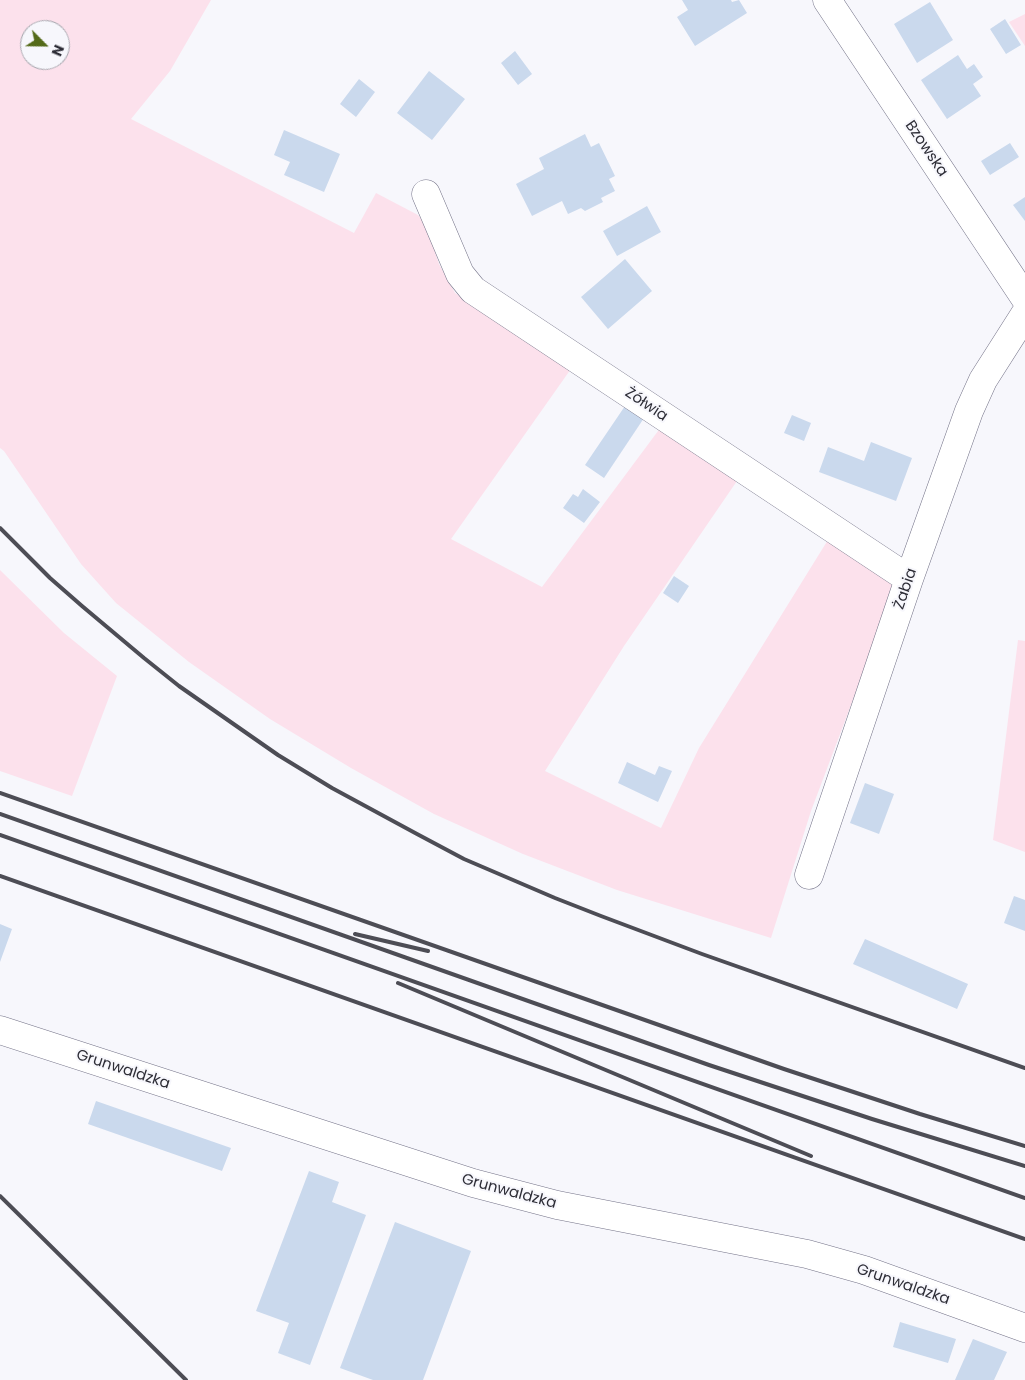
<!DOCTYPE html>
<meta charset="utf-8">
<style>
body{margin:0}
#map{position:relative;width:1025px;height:1380px;overflow:hidden;background:#f7f7fc;font-family:Poppins,sans-serif}
canvas{display:block}
.north{position:absolute;left:20px;top:20px;width:50px;height:50px;box-sizing:border-box;background:#f7f7fc;border:1px solid #a6a6ad;border-radius:50%;rotate:113deg;font-size:14px;font-weight:700;line-height:20px;text-align:center;color:#2d2d36}
.north::after{content:'';display:block;margin:auto;width:18px;height:22px;background:#546a19;clip-path:polygon(50% 0,100% 100%,50% 72%,0 100%)}
</style>
<div id="map">
<canvas width="1025" height="1380"></canvas>
<div class="north">N</div>
</div>
<script>
const context = document.querySelector('canvas').getContext('2d');
context.lineJoin = 'round';
function fill(path, color) { context.fillStyle = color; context.fill(path, 'evenodd'); }
const poly = rows => new Path2D(rows.map(r => 'M' + r).join(''));
function stroke(path, color, width, dash) { context.strokeStyle = color; context.lineWidth = width; context.lineCap = dash ? 'butt' : 'round'; context.setLineDash(dash || []); context.stroke(path); }
function write(font, color, halo, rows, align = 'center') {
  context.font = font + ' Poppins,sans-serif'; context.lineWidth = 4; context.setLineDash([]); context.textBaseline = 'middle'; context.strokeStyle = halo; context.fillStyle = color; for (const [text, x, y, turn = 0] of rows) {
    context.save(); context.translate(x, y); context.rotate((+turn || 0) * Math.PI / 180); context.textAlign = isNaN(turn) ? turn : align; if (halo) context.strokeText(text, 0, 0); context.fillText(text, 0, 0); context.restore();
  }
}
fill(poly([
 [0,0,211,0,170,71,131,119,354,233,376,193,418,215,426,225,439,264,455,293,573,366,451,539,542,587,661,427,739,478,624,646,545,771,661,828,699,748,831,535,894,579,894,591,811,811,771,938,617,890,523,854,434,814,351,768,270,719,189,662,116,603,81,564,4,451,0,448],
 [30,30,60,30,60,60,30,60],
 [1025,14,1025,46,1009,22],
 [0,570,64,633,117,676,72,796,0,771],
 [1018,640,1025,641,1025,852,993,840]
]), '#fce1ec');
fill(poly([
 [682,0,731,0,732,2,739,0,747,13,695,46,677,17,688,10],
 [930,2,953,40,917,63,894,24],
 [1005,19,1021,45,1006,54,990,29],
 [515,51,532,74,518,85,501,63],
 [958,55,967,69,974,64,983,77,973,84,981,96,947,119,921,80],
 [429,71,465,99,432,140,397,113],
 [359,79,375,92,356,117,340,104],
 [284,130,340,154,324,192,284,175,290,162,274,155],
 [585,134,591,147,599,143,615,176,609,179,615,191,601,198,603,202,585,211,581,208,568,214,562,201,532,216,516,184,544,169,539,158],
 [1010,143,1019,157,990,175,981,161],
 [1025,197,1025,221,1013,205],
 [647,206,661,232,617,256,603,231],
 [625,259,652,291,608,329,581,297],
 [625,406,644,418,604,478,585,465],
 [792,415,811,423,804,441,784,433],
 [871,442,912,458,896,501,819,472,828,447,864,461],
 [583,489,600,502,584,523,563,508,573,494,578,497],
 [674,576,689,586,678,603,663,593],
 [627,762,655,775,659,766,672,771,658,802,618,783],
 [865,783,894,794,879,834,850,823],
 [1014,896,1025,900,1025,931,1004,923],
 [0,924,12,929,0,962],
 [865,939,968,984,957,1009,853,964],
 [96,1101,231,1148,222,1171,88,1124],
 [309,1171,339,1182,332,1202,366,1215,310,1365,278,1353,289,1323,256,1311],
 [395,1222,471,1251,423,1380,373,1380,340,1368],
 [900,1322,956,1339,948,1363,893,1347],
 [973,1339,1007,1352,994,1380,955,1380]
]), '#cad9ed');
const minor = poly([
 [827,0,1025,298],
 [426,194,460,274,473,290,909,579],
 [809,875,909,579,969,411,983,380,1025,314],
 [0,1030,473,1183,557,1205,807,1254,864,1270,1025,1328]
]);
stroke(minor, '#747388', 29);
stroke(minor, '#fff', 28);
stroke(poly([
 [0,528,50,578,82,606,144,658,179,686,278,755,332,788,417,834,464,859,555,898,601,916,702,954,1025,1068],
 [0,793,784,1069,920,1114,1025,1146],
 [0,814,709,1065,872,1119,1025,1166],
 [0,835,1025,1198],
 [0,876,1025,1239],
 [355,934,428,951],
 [398,983,811,1156],
 [0,1196,186,1380]
]), '#4d4d55', 4);
write('15px', '#2d2d36', '#f7f7fc', [
 ["Bzowska",926,149,56],
 ["Żółwia",646,405,34],
 ["Żabia",906,589,-71],
 ["Grunwaldzka",123,1070,18],
 ["Grunwaldzka",509,1192,15],
 ["Grunwaldzka",903,1285,19]
]);
</script>
